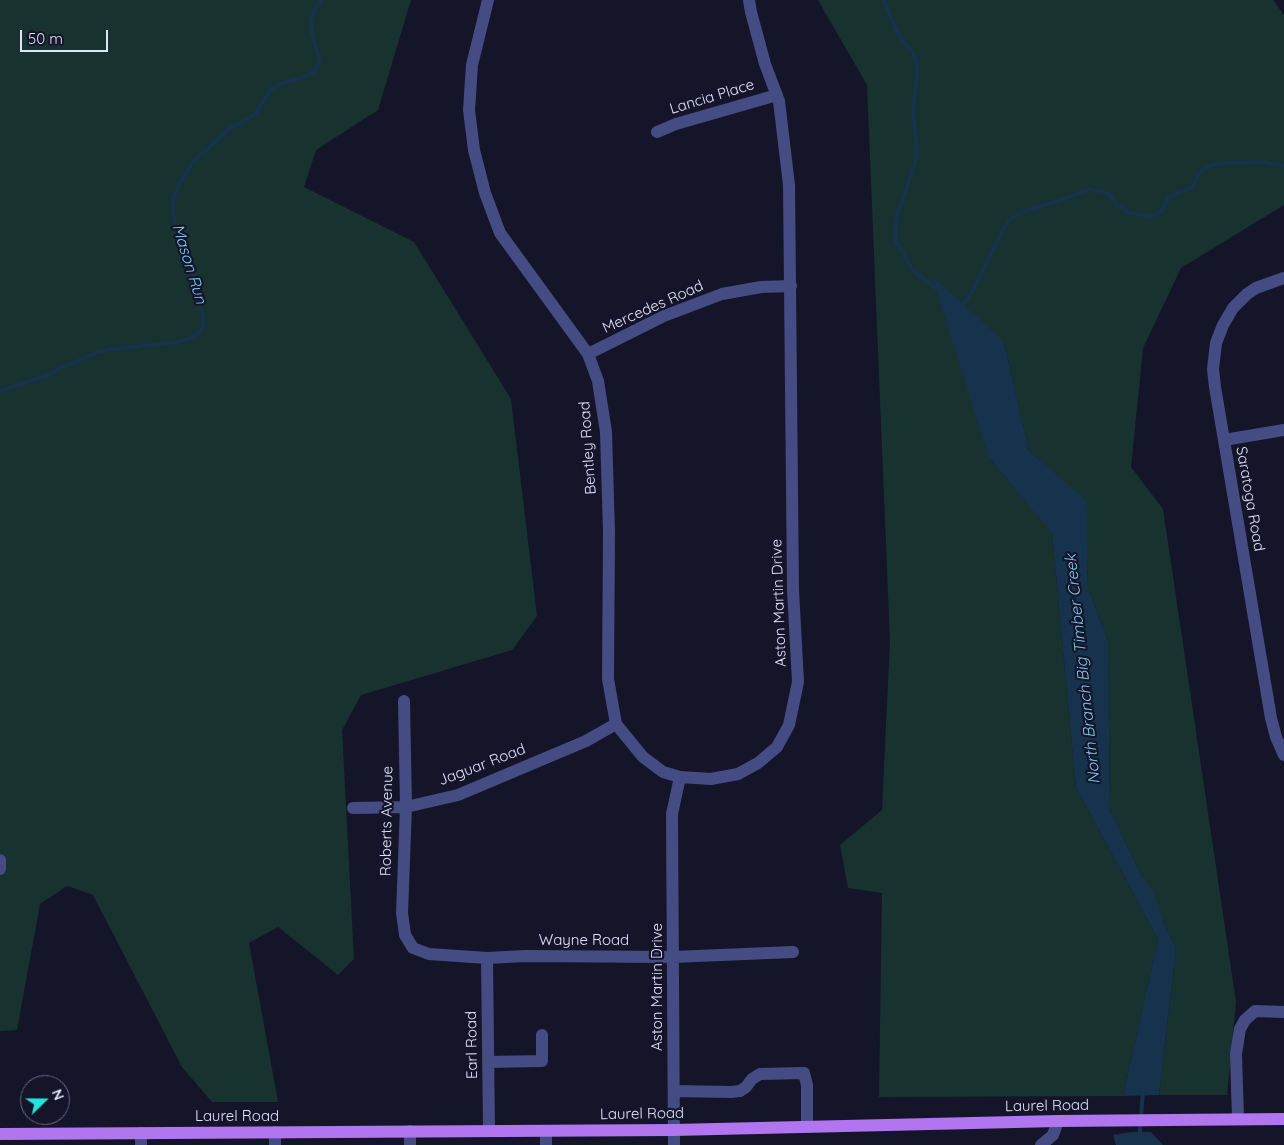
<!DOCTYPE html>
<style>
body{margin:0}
#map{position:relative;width:1284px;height:1145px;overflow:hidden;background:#15152a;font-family:Quicksand,sans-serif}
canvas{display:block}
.north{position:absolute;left:20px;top:1075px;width:50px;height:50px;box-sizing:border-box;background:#15152a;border:1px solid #67677e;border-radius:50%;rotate:68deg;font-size:14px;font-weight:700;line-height:20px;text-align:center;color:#e1e2fb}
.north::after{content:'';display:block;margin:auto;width:18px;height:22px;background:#24e5dd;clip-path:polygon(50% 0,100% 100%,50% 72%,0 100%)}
.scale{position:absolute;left:20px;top:30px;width:88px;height:22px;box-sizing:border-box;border:2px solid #e1e2fb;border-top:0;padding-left:6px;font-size:15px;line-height:18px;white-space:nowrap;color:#e1e2fb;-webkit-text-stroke:4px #15152a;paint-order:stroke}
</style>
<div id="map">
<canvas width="1284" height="1145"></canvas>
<div class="north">N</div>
<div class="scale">50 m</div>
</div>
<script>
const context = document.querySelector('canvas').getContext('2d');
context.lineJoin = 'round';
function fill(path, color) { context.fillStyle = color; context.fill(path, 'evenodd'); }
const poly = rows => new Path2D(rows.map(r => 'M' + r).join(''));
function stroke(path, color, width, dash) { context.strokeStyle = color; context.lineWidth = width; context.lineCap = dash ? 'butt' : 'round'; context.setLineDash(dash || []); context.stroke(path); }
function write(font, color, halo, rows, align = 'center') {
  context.font = font + ' Quicksand,sans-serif'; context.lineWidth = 4.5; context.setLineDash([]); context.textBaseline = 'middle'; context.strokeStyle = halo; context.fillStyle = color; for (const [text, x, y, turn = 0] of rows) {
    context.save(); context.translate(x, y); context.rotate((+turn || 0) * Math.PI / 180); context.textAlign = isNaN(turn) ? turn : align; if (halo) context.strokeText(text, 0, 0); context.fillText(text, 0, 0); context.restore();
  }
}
fill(poly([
 [0,0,411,0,378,110,316,150,304,187,414,242,511,399,537,616,512,650,361,695,342,730,354,959,338,975,278,927,249,943,278,1102,212,1102,182,1067,93,895,67,886,40,904,17,1030,0,1031],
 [818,0,1273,0,1284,15,1284,205,1181,268,1143,348,1131,467,1163,509,1236,1002,1227,1095,1159,1095,1176,948,1110,810,1108,641,1088,588,1085,501,1029,451,1004,342,989,458,1052,532,1076,788,1158,939,1123,1096,879,1097,882,893,848,888,840,845,882,810,890,641,867,85]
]), '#18332f');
fill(poly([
 [932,276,1004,342,1029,451,1086,500,1088,588,1108,641,1110,810,1176,948,1159,1095,1123,1096,1158,939,1076,788,1052,533,989,458],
 [1131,1132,1151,1132,1163,1145,1116,1145,1113,1135]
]), '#16324c');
stroke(poly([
 [884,0,897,33,913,53,918,68,913,109,917,155,905,194,897,214,895,225,895,239,908,262,915,272,938,290],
 [961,309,976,285,1004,228,1011,219,1027,210,1059,201,1090,189,1109,194,1116,204,1128,212,1145,216,1152,216,1161,212,1168,198,1172,195,1193,187,1199,172,1208,166,1222,163,1264,162,1284,166],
 [0,391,48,375,63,367,98,352,114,349,177,342,188,339,200,332,203,327,203,314,196,292,193,275,175,224,173,210,173,199,180,183,194,161,233,126,250,118,257,112,270,90,281,84,305,77,313,73,316,69,320,59,311,32,311,22,314,11,321,0],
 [1142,879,1151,893,1161,920],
 [1139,1145,1143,1090]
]), '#16324c', 4);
stroke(poly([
 [488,0,472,65,469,110,474,150,485,193,500,233,588,354,598,381,606,432,609,532,608,679,616,724,643,757,663,772,680,777,711,779,738,774,758,763,777,747,789,725,798,682,793,590,789,185,779,101,765,64,751,12,749,0],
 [657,132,676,124,777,95],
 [1284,278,1256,288,1247,294,1233,308,1223,325,1216,343,1213,369,1215,387,1271,718,1276,737,1284,755],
 [588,354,664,316,722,294,761,287,791,286],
 [1224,440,1284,430],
 [404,701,406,807,402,913,405,935,413,948,429,954,487,958,525,956,673,957,793,952],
 [353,808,406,807,458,795,586,741,616,724],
 [0,860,0,869],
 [487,958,489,1131],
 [488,1062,542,1061,542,1035],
 [674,1091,731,1092,740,1091,746,1087,752,1079,760,1074,804,1073,807,1085,807,1127],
 [1238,1119,1236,1054,1240,1029,1245,1020,1255,1011,1284,1012],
 [141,1145,141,1133],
 [275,1145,275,1132],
 [410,1145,410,1131],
 [546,1145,546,1131],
 [674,1145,672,814,680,777],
 [1041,1145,1053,1135,1058,1121]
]), '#454c83', 12);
stroke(poly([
 [0,1134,674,1130,1058,1121,1284,1119]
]), '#b075ef', 12);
write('15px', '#e1e2fb', '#15152a', [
 ["Lancia Place",712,97,-17],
 ["Mercedes Road",653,307,-24],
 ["Bentley Road",588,448,-94],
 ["Saratoga Road",1250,499,80],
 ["Aston Martin Drive",779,603,-92],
 ["Jaguar Road",482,765,-21],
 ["Roberts Avenue",387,821,-89],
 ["Wayne Road",584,940],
 ["Aston Martin Drive",657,987,-90],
 ["Earl Road",472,1045,-91],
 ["Laurel Road",1047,1106,-1],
 ["Laurel Road",642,1114,-1],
 ["Laurel Road",237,1116]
]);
write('italic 16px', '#7bcaef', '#15152a', [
 ["Mason Run",189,264,73],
 ["North Branch Big Timber Creek",1083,669,-96]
]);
</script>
